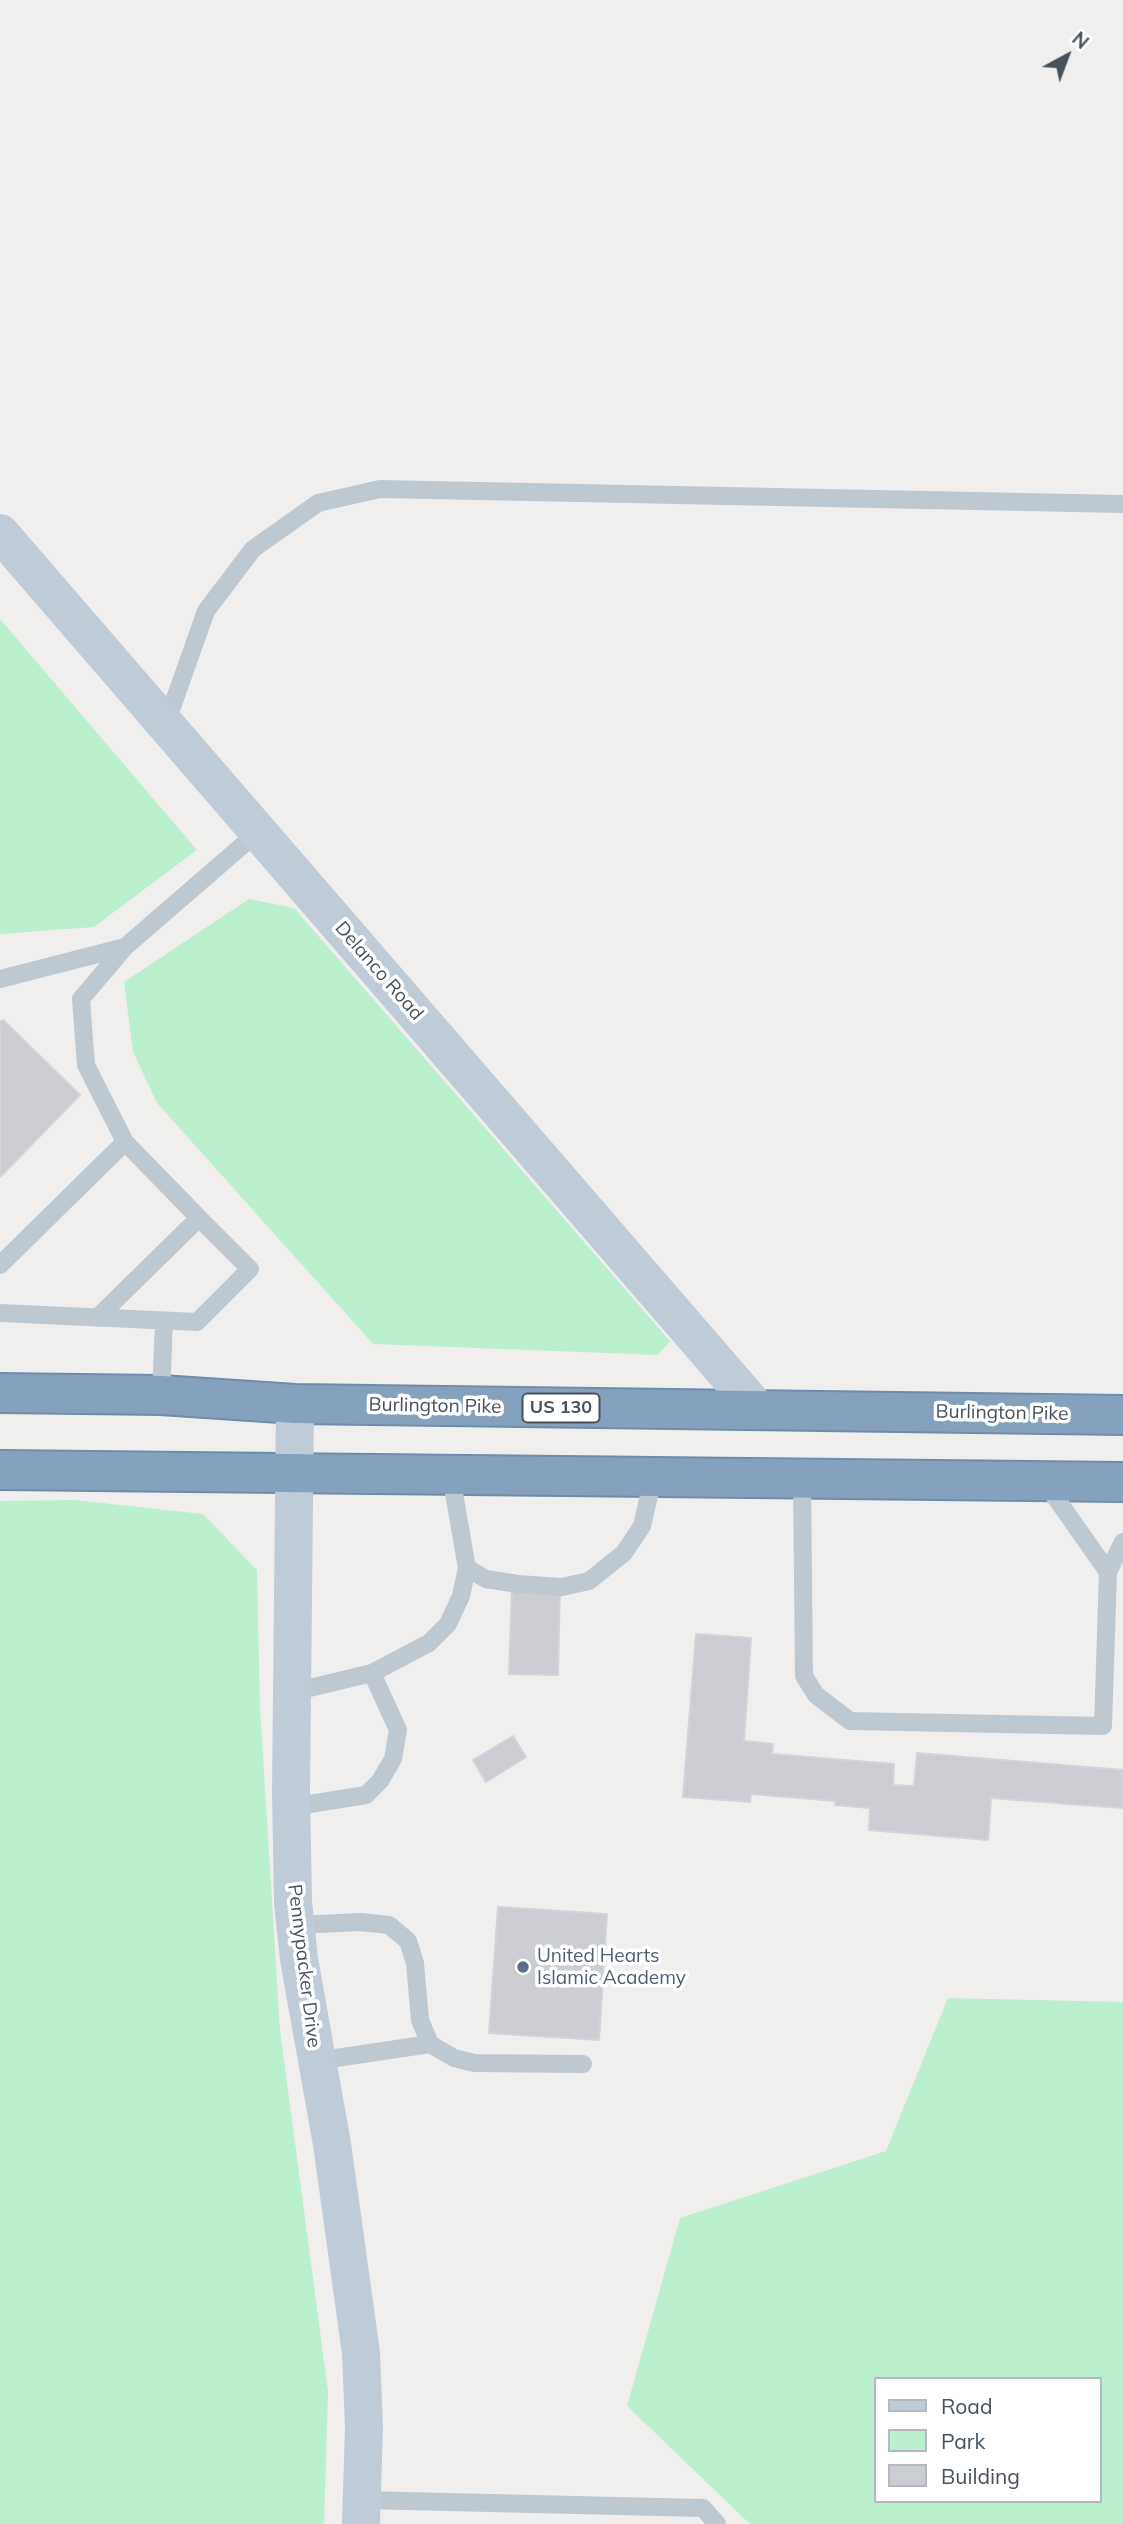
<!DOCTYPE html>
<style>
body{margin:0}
#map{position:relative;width:1123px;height:2524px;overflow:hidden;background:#f1eeee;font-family:Mulish,sans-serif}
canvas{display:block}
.legend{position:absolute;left:874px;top:2377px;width:228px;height:126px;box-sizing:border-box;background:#fff;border:2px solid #b5b9be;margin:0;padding:9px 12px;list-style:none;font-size:21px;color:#46515c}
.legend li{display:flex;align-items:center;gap:14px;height:35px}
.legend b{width:35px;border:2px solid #b5b9be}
.north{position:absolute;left:1032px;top:21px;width:70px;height:70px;-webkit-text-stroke:5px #fff;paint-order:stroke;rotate:41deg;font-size:19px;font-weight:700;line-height:28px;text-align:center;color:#46515c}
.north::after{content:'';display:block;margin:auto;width:24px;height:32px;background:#46515c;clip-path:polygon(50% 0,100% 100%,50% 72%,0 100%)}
</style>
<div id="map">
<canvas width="1123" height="2524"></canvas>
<ul class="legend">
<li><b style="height:9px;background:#c0cbd8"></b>Road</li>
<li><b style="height:19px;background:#bbf0cf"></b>Park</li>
<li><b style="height:19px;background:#cbcdd3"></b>Building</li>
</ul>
<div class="north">N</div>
</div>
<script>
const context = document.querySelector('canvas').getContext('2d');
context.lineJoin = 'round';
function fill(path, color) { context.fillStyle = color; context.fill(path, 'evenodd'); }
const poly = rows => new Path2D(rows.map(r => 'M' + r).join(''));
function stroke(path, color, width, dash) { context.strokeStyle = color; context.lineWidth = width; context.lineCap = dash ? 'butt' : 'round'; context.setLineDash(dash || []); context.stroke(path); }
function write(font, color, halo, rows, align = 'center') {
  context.font = font + ' Mulish,sans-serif'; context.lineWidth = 7; context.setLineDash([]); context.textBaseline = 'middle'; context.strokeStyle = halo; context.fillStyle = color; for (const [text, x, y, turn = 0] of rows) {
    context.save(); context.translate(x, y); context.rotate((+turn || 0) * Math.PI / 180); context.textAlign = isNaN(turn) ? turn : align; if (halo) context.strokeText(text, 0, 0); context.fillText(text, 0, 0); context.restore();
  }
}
fill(poly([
 [0,619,197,850,94,927,0,934],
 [249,899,294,908,670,1341,658,1355,373,1344,157,1103,133,1052,124,982],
 [75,1500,203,1514,257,1570,260,1707,280,2030,328,2391,324,2524,0,2524,0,1501],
 [948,1998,1123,2002,1123,2524,750,2524,627,2406,680,2218,886,2151],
 [876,2379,1100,2379,1100,2501,876,2501]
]), '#bbf0cf');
const building = poly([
 [3,1020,80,1095,0,1177,0,1022,3,1020],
 [512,1583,560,1585,558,1675,509,1674,512,1583],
 [696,1634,751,1638,744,1741,773,1744,772,1754,894,1764,893,1785,914,1786,917,1753,1123,1770,1122,1808,991,1798,988,1840,869,1830,870,1808,835,1805,836,1801,751,1794,750,1802,683,1797,696,1634],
 [513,1736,526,1757,486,1782,473,1760,513,1736],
 [498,1907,607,1914,599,2040,489,2033,498,1907]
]);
fill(building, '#cbcdd3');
stroke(building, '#d2d4da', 2);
const highway = poly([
 [0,1393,161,1395,295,1404,1123,1415],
 [0,1470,1123,1482]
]);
stroke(highway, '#6f8caa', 42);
stroke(poly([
 [166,724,206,611,253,549,318,503,380,489,1123,504],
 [0,979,125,947],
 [0,1265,125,1142],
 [0,1313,197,1322,250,1269,199,1218],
 [97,1318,199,1218,125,1142,86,1065,81,999,125,947,259,831],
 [161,1395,164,1321],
 [802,1479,804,1676,816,1695,850,1721,1103,1726,1108,1572],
 [1044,1481,1108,1572,1123,1542],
 [467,1568,486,1579,518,1584,562,1587,589,1581,624,1553,642,1526,653,1478],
 [293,1692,372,1673,429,1643,448,1624,461,1596,467,1568,451,1476],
 [291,1807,366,1795,380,1781,393,1759,398,1730,372,1673],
 [296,1925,360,1922,389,1925,408,1941,415,1963,420,2020,430,2044,454,2058,474,2063,583,2064],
 [316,2061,430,2044],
 [363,2500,703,2508,717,2524]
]), '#bec8d1', 18);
stroke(poly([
 [0,533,758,1410],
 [295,1404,291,1791,293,1902,299,1959,332,2144,361,2353,364,2427,361,2524]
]), '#c0cbd8', 38);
stroke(highway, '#84a1be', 38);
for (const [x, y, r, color] of [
 [523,1967,7,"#5c6f8a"]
]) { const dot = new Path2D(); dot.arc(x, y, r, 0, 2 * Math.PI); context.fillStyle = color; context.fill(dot); stroke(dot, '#fff', 2.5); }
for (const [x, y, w] of [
 [561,1408,77]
]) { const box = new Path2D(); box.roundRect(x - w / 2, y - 14.5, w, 29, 5); context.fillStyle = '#fff'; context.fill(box); stroke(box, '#46515c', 2); }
write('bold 18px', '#46515c', null, [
 ["US 130",561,1408]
]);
write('19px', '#46515c', '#fff', [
 ["Delanco Road",379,971,49],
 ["Burlington Pike",435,1406,1],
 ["Burlington Pike",1002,1413,1],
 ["Pennypacker Drive",304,1966,83]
]);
write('19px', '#4e5e75', '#fff', [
 ["United Hearts",537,1956],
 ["Islamic Academy",537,1978]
], 'left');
</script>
